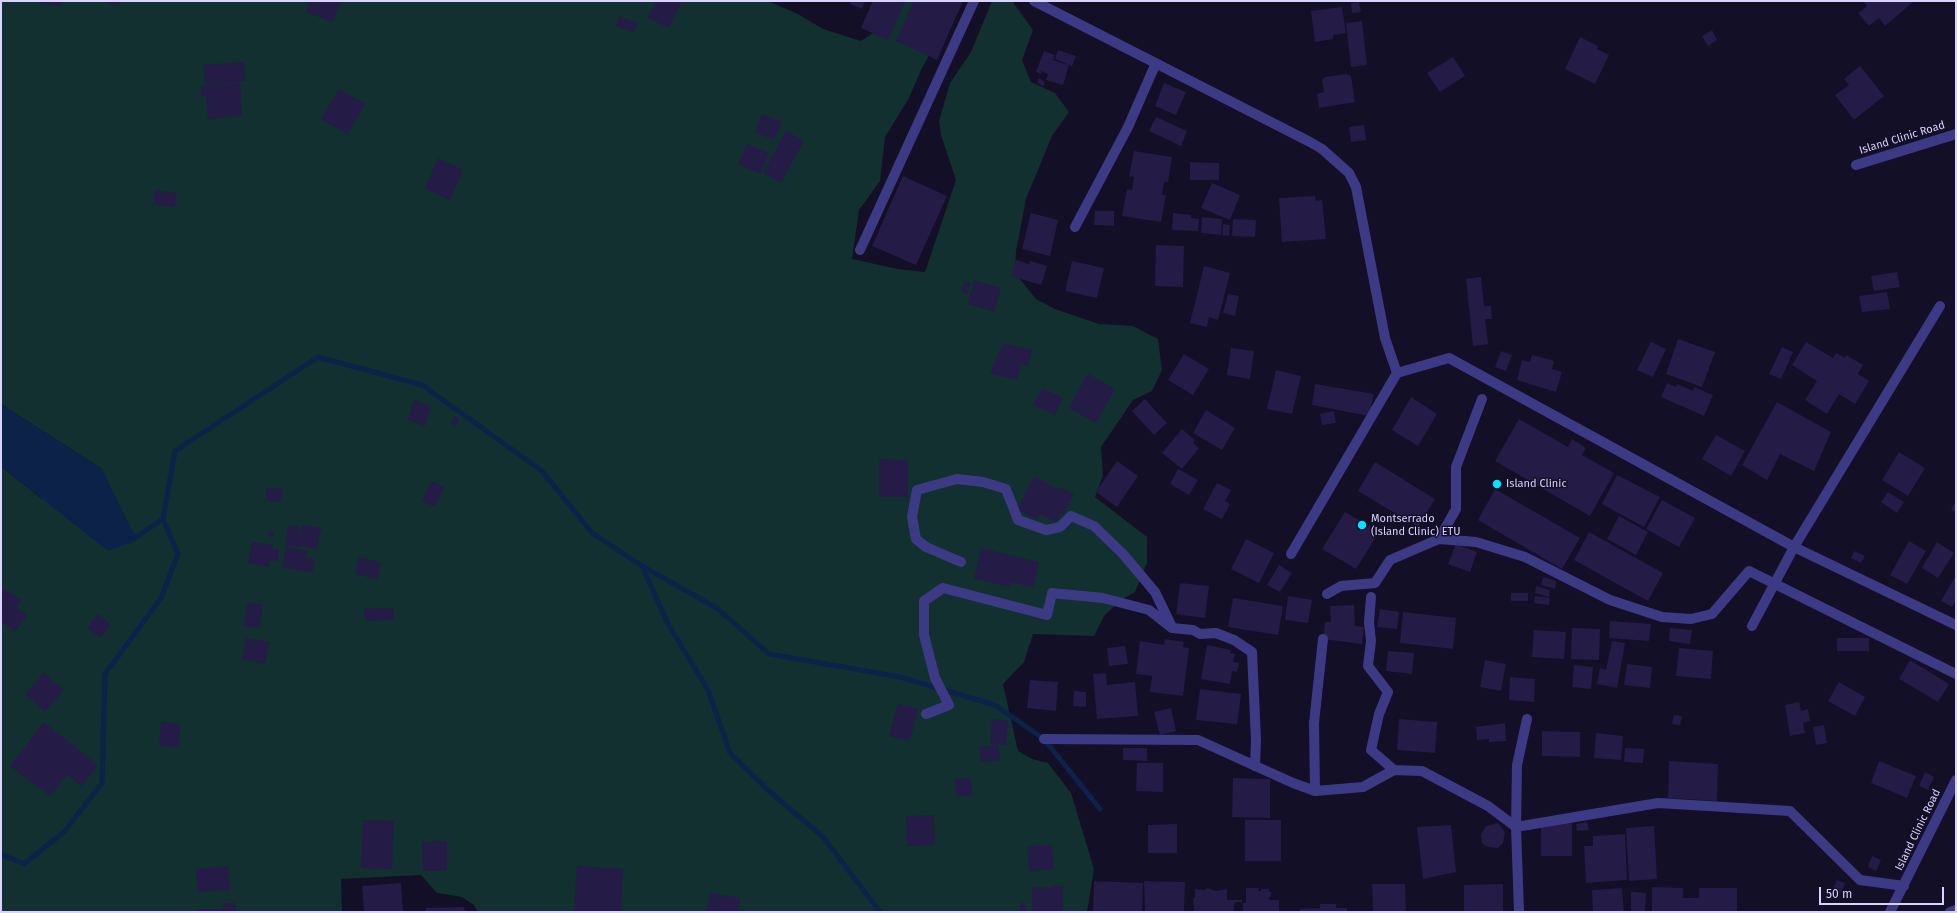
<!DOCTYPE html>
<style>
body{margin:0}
#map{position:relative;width:1957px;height:913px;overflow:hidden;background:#130f26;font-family:"Fira Sans",sans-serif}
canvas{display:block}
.frame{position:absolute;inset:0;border:2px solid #d9d4ff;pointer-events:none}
.scale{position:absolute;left:1819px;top:887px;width:125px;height:18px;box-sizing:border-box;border:2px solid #d9d4ff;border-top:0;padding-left:5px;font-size:12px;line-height:14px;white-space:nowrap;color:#d9d4ff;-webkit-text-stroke:3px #130f26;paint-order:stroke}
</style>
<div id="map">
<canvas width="1957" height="913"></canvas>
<div class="frame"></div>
<div class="scale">50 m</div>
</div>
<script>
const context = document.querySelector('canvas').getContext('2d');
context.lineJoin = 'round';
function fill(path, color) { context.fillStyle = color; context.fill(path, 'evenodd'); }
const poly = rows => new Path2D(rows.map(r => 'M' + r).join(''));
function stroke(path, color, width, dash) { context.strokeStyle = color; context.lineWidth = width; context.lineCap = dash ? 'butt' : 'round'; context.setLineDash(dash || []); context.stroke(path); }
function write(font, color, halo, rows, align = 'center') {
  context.font = font + ' "Fira Sans",sans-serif'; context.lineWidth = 3; context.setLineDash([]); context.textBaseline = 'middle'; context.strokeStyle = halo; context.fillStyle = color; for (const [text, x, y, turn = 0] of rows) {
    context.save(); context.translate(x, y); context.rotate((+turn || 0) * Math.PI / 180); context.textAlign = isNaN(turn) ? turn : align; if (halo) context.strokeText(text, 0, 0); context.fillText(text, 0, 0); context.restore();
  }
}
fill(poly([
 [1,1,768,1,798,14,823,29,861,41,873,33,901,1,959,1,921,70,909,98,885,137,880,181,859,210,852,259,898,269,925,272,956,180,941,135,939,121,950,83,971,52,992,1,1012,1,1033,30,1022,60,1031,82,1055,93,1069,112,1052,136,1026,199,1016,251,1015,273,1036,299,1055,309,1099,324,1133,326,1158,339,1162,370,1152,391,1133,400,1101,447,1103,475,1095,497,1147,537,1147,563,1135,592,1121,600,1104,616,1094,636,1033,634,1024,662,1003,684,1018,751,1032,759,1048,763,1071,793,1094,869,1087,912,478,912,474,905,462,897,437,893,421,875,341,879,342,912,1,912,1,466,42,499,102,469,1,404]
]), '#12302f');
fill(poly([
 [1,404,102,469,137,540,108,551,1,466]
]), '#0c2248');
stroke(poly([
 [130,541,163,519,175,451,318,357,422,385,542,471,592,533,642,566,668,624,708,690,730,753,768,790,823,837,880,912],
 [642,566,717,608,769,654,900,677,995,705,1044,739,1100,809],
 [1,854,24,864,64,832,102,783,105,674,161,598,178,554,163,519]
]), '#0c2248', 5);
fill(poly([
 [33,1,62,1,61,7],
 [98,1,121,1,120,6],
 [310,1,341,1,333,22,306,12],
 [656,1,682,1,669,28,648,18],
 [851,1,865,1,862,9,850,4],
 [873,1,905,1,888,40,861,28],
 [914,1,963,1,937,60,896,41],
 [1863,1,1914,1,1885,26,1879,18,1869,26,1858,13,1867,6],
 [1359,2,1361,12,1352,13,1351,3],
 [1342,7,1346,33,1333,35,1333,39,1315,42,1311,11],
 [619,16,637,23,634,32,616,26],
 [1362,21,1367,65,1351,67,1346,23],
 [1712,30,1717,40,1708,46,1702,36],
 [1580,37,1598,46,1597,49,1609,55,1595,84,1565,69],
 [1058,50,1076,56,1072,66,1055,59],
 [1044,51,1055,55,1053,60,1069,65,1063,85,1046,80,1048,74,1041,71,1041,74,1036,72],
 [1453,57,1465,76,1440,92,1427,73],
 [244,62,246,81,205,85,203,65],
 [1860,66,1884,96,1854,120,1835,95,1849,85,1844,79],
 [1347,74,1351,76,1355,102,1319,108,1317,94,1324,92,1322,80,1325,77],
 [1039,78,1045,82,1043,86,1037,83],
 [240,83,242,116,208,119,206,96,201,96,201,86],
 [1164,83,1186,92,1176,115,1155,106],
 [339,89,365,104,348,134,321,119],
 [762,114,782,122,774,140,755,132],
 [1156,117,1187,131,1181,146,1149,131],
 [1364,125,1366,140,1351,142,1349,127],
 [786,131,804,141,781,183,763,173],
 [747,144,769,153,760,174,738,164],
 [1134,151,1172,157,1168,182,1164,182,1162,195,1166,195,1161,222,1122,216,1127,189,1132,190,1134,177,1129,176],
 [438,158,463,170,450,200,425,189],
 [1190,162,1219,163,1219,180,1190,180],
 [903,176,947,196,916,265,872,246],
 [1212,183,1240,195,1230,220,1201,208],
 [155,190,176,193,175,207,154,205],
 [1315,196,1316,201,1322,200,1326,239,1282,242,1279,198],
 [1095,211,1114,211,1114,226,1094,225],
 [1031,213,1058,220,1050,256,1022,249],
 [1173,213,1191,215,1191,218,1199,219,1198,231,1172,230],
 [1202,217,1222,219,1221,235,1201,233],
 [1233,219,1256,220,1255,237,1232,236],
 [1223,224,1230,225,1229,236,1222,235],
 [1156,245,1184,246,1183,287,1155,286],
 [1016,260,1029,264,1030,261,1047,266,1041,285,1011,276],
 [1072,261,1104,268,1097,298,1065,291],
 [1204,266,1230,273,1218,320,1209,317,1207,327,1190,323],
 [1897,272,1900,287,1874,291,1871,276],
 [1481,277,1484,306,1491,306,1492,319,1485,319,1488,344,1473,346,1466,279],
 [974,280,1001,288,994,312,968,304],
 [965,281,971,283,967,294,961,291],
 [1887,292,1890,309,1862,312,1859,296],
 [1228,294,1239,296,1235,316,1223,313],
 [1678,339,1715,352,1702,387,1666,374],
 [1651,342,1666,349,1653,377,1637,370],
 [1806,342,1833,358,1836,353,1845,358,1846,355,1863,365,1858,374,1869,381,1855,404,1839,394,1827,414,1805,400,1817,381,1792,365],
 [1003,343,1032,350,1028,366,1021,365,1017,380,990,373],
 [1782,347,1793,352,1781,379,1769,374],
 [1231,348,1254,351,1250,379,1227,375],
 [1501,351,1512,355,1506,371,1495,367],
 [1184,354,1209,369,1193,395,1168,380],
 [1532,355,1554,361,1552,369,1562,372,1556,392,1517,380,1522,360,1530,362],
 [1276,370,1301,376,1292,414,1267,409],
 [1088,374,1115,389,1096,423,1069,408],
 [1667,383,1676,387,1677,384,1693,391,1694,387,1713,395,1704,416,1661,397],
 [1315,384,1374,394,1369,416,1312,405],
 [1042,388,1063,398,1055,415,1033,405],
 [1411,397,1437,414,1418,446,1392,430],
 [1145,399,1167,423,1154,435,1132,411],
 [414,400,431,406,425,426,408,420],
 [1777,402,1831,432,1814,471,1780,454,1767,480,1742,465],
 [1206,410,1235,428,1222,450,1193,433],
 [1334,411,1336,423,1322,425,1320,414],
 [454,416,460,420,456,426,451,423],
 [1519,419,1568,447,1572,439,1586,448,1582,455,1614,473,1590,516,1495,461],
 [1182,429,1195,440,1193,443,1199,448,1182,469,1162,453],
 [1716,435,1745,451,1731,476,1702,459],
 [1899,452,1925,468,1908,496,1882,480],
 [879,459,908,460,908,497,879,497],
 [1117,461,1138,476,1117,507,1096,492],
 [1375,462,1435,499,1418,527,1358,491],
 [1178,469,1198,480,1189,495,1170,484],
 [1617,475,1660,497,1644,527,1602,504],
 [1034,476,1059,490,1060,487,1074,494,1064,514,1061,513,1056,522,1040,514,1037,520,1017,509],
 [431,481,444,487,435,507,422,501],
 [1217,483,1231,490,1225,501,1230,504,1222,519,1203,509],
 [266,488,282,489,281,502,266,501],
 [1495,489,1580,538,1562,569,1478,520],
 [1888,492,1904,502,1897,513,1881,502],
 [1662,500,1695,518,1679,547,1646,529],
 [1956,500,1956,512,1951,510],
 [1345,512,1379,532,1356,569,1322,549],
 [1619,516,1648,532,1636,555,1607,539],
 [288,525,300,527,298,547,285,545],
 [303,525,321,528,317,549,298,545],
 [269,531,274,532,273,537,268,536],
 [1589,532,1663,573,1648,601,1574,560],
 [1246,539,1274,553,1259,583,1231,569],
 [1909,541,1926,551,1907,584,1890,575],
 [252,542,273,545,272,549,279,550,277,561,270,560,269,567,248,563],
 [1937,542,1954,553,1938,578,1922,568],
 [1456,544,1477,552,1470,572,1448,564],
 [286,547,308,551,304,567,307,558,315,560,312,573,282,567],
 [981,548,1039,562,1033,587,1011,582,1010,587,974,579],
 [1854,551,1865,556,1861,563,1851,558],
 [359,557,381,563,377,579,355,574],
 [1279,565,1292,573,1280,592,1267,585],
 [1956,575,1956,601,1952,607,1941,601],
 [1543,577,1556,581,1555,589,1541,585],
 [1180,583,1209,586,1205,618,1176,614],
 [1536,586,1550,590,1549,597,1535,593],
 [4,589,21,600,16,608,27,615,16,631,1,622,1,594],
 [1511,593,1528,593,1528,601,1511,601],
 [1288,596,1312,600,1308,623,1285,620],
 [1535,596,1550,598,1549,605,1534,603],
 [1233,598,1283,606,1278,635,1228,627],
 [247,603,263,604,260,628,244,626],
 [1354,605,1355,626,1364,627,1362,644,1323,639,1325,622,1331,622,1330,606],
 [393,608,394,620,365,621,364,609],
 [1380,609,1399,612,1397,629,1377,627],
 [1403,612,1456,618,1453,649,1400,643],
 [98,614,111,624,100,638,87,628],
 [1610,621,1651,624,1649,641,1609,638],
 [1572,628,1600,629,1599,660,1571,659],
 [1670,628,1692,630,1690,644,1669,641],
 [1534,630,1566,632,1564,659,1532,657],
 [246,638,269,642,265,663,242,660],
 [1837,638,1869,638,1869,651,1837,651],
 [1165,639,1184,642,1183,647,1189,648,1183,696,1150,692,1152,676,1136,674,1140,641,1164,645],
 [1612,641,1625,643,1617,688,1597,684,1600,668,1606,670],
 [1207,645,1231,650,1230,653,1235,654,1233,662,1239,663,1237,672,1232,671,1230,684,1201,679],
 [1125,646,1128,664,1109,666,1107,648],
 [1679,648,1713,651,1711,679,1676,676],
 [1388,651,1414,653,1412,674,1386,671],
 [1485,660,1506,664,1501,691,1480,687],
 [1910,660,1949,684,1938,702,1899,679],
 [1627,664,1652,667,1650,688,1624,685],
 [1574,665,1593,667,1591,689,1572,687],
 [44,673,64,690,45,712,25,694],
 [1106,673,1107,685,1135,682,1138,716,1097,719,1093,674],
 [1510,677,1535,679,1534,702,1509,700],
 [1030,680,1058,682,1056,711,1027,708],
 [1839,682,1865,697,1855,716,1828,701],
 [1200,689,1241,694,1237,724,1196,720],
 [1074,691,1086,692,1086,707,1073,706],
 [1799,702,1801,711,1808,709,1810,721,1803,723,1805,733,1790,736,1785,705],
 [898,704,918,709,910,741,889,736],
 [1171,708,1176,731,1160,735,1154,712],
 [1674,715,1682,716,1680,725,1672,724],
 [992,719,1008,721,1006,745,990,744],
 [1399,719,1437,722,1435,753,1397,750],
 [44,722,98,765,82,786,67,775,50,796,10,766],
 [161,722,180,724,179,747,159,746],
 [1505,723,1506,741,1489,742,1489,739,1477,740,1476,727],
 [1824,725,1827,743,1816,745,1813,727],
 [1542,731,1580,732,1580,757,1542,756],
 [1596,733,1623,736,1621,760,1594,758],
 [998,745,1000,760,981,762,980,747],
 [1123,748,1147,748,1147,761,1123,760],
 [1625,748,1644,749,1643,763,1624,762],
 [1669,761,1718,764,1717,801,1668,798],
 [1879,761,1916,776,1907,798,1871,783],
 [1137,763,1163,763,1163,792,1136,791],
 [1925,772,1934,777,1928,790,1919,786],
 [970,777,973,795,957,797,954,779],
 [1233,778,1270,779,1270,818,1232,817],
 [934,815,935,845,907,846,906,816],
 [363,820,394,821,392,869,361,868],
 [1245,820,1281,820,1281,861,1245,861],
 [1541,820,1572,820,1572,856,1541,856],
 [1587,822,1589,830,1577,831,1576,824],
 [1498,823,1505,832,1503,843,1498,848,1488,847,1482,843,1481,834,1486,826],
 [1177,824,1177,853,1148,853,1148,825],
 [1451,825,1456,872,1423,879,1417,827],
 [1654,826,1657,879,1629,881,1626,828],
 [1625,834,1627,880,1586,883,1584,846,1593,846,1593,836],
 [447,841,447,871,423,871,422,842],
 [1052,845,1054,869,1029,871,1027,847],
 [1872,856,1881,860,1876,871,1868,867],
 [228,866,230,890,198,892,196,869],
 [577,866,623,869,621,912,574,912],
 [1837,880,1845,883,1840,895,1832,891],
 [1094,881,1143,883,1142,912,1093,912],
 [1144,881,1185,882,1184,912,1145,912],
 [401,883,403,912,364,912,362,886],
 [1372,884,1405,884,1406,912,1373,912],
 [1503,884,1503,912,1464,912,1464,885],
 [1051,886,1063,886,1063,912,1032,912,1032,887,1051,888],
 [1652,887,1683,888,1683,898,1699,898,1699,888,1737,888,1737,912,1652,912],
 [1207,888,1216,891,1227,889,1227,900,1242,900,1242,902,1235,902,1233,912,1194,912,1193,898,1195,898,1195,889,1205,890],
 [1246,888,1259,888,1258,891,1261,891,1261,889,1269,889,1269,892,1271,892,1271,897,1269,897,1269,900,1279,900,1279,912,1243,912,1243,903,1246,903],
 [1622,888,1624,912,1593,912,1592,890],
 [1631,892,1646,893,1645,912,1631,912],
 [710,893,740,898,738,912,707,912],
 [223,903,236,903,236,912,198,912,198,909,223,909],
 [1020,903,1026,903,1026,911,1020,911],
 [1320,904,1336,904,1336,908,1347,908,1347,912,1300,912,1300,909,1320,908],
 [464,907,465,912,426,912,426,908]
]), '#241b47');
stroke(poly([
 [1034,1,1310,142,1322,149,1349,173,1356,187,1385,338,1397,373],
 [1856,165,1956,134],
 [1075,227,1128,127,1156,63],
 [860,250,974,1],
 [1439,539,1456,509,1456,467,1482,399],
 [1291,554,1397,373,1449,358,1794,547,1956,625],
 [961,562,926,547,916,539,912,517,917,490,957,479,983,482,1006,489,1018,520,1046,530,1060,527,1071,516,1094,526,1123,554,1155,592,1172,627],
 [1327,594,1341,586,1375,583,1390,560,1439,539,1476,542,1525,557,1610,600,1662,617,1691,619,1712,614,1749,571,1956,674],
 [1371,597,1369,622,1371,641,1368,666,1388,692,1379,714,1371,750,1394,770],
 [1752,626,1794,547,1940,306],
 [926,714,949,705,935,678,924,635,924,601,943,588,1047,615,1052,593,1103,598,1149,610,1172,628,1193,630,1200,634,1216,633,1234,640,1252,652,1256,740,1255,766],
 [1527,719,1517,765,1516,827,1658,803,1790,811,1860,880,1904,886],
 [1044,739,1198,740,1293,783,1315,791,1363,787,1394,770,1422,771,1488,806,1516,827,1519,912],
 [1315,791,1314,723,1323,639],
 [1890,912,1956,780],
 [1950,912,1956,910]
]), '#3d3a85', 10);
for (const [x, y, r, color] of [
 [1497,484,5,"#00e5ff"],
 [1362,525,5,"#00e5ff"]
]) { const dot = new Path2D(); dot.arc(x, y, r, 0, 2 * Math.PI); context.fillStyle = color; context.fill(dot); stroke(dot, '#130f26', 1.5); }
write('11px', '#d9d4ff', '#130f26', [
 ["Island Clinic Road",1902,138,-17],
 ["Island Clinic Road",1918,830,-64]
]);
write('11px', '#d9d4ff', '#130f26', [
 ["Island Clinic",1506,484],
 ["Montserrado",1371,519],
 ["(Island Clinic) ETU",1371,532]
], 'left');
</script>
